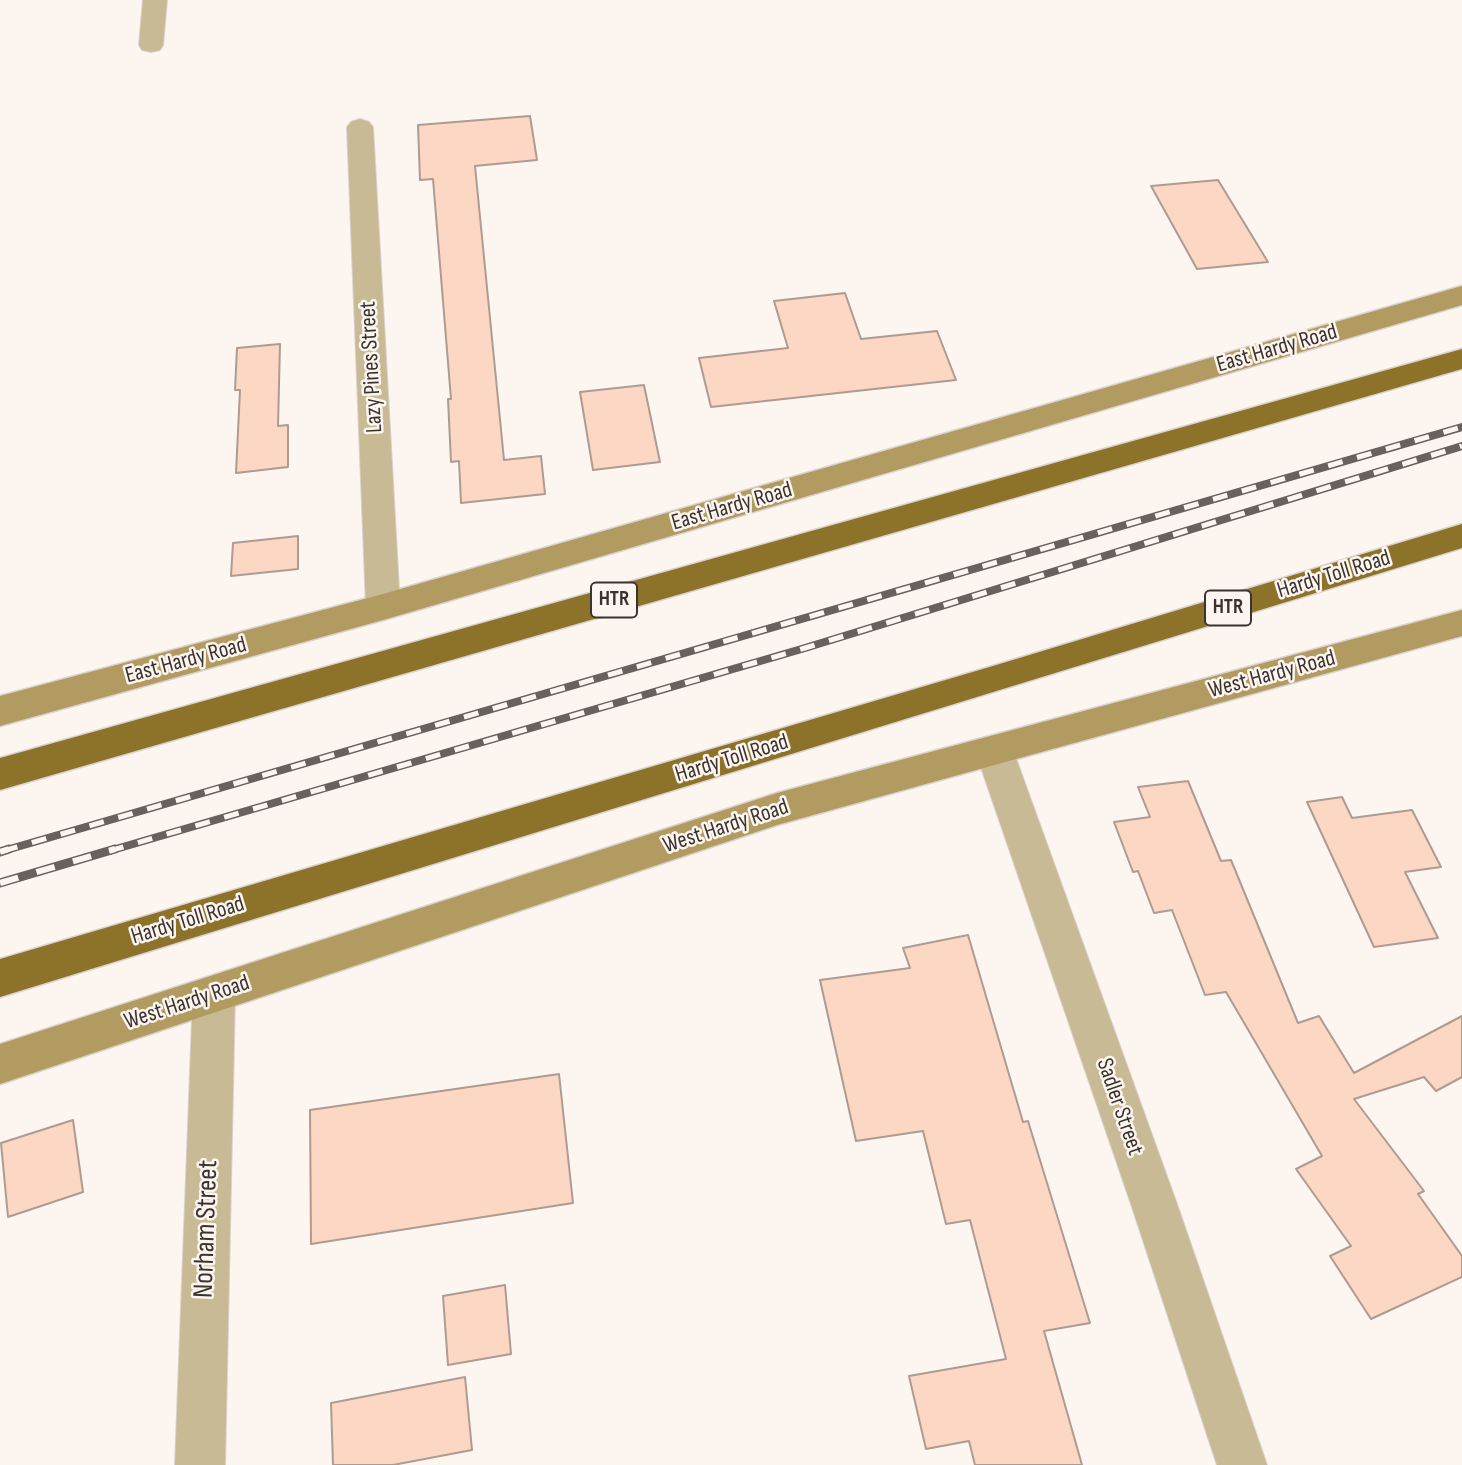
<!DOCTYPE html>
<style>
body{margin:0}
canvas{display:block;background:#fdf5f0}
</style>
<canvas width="1462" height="1465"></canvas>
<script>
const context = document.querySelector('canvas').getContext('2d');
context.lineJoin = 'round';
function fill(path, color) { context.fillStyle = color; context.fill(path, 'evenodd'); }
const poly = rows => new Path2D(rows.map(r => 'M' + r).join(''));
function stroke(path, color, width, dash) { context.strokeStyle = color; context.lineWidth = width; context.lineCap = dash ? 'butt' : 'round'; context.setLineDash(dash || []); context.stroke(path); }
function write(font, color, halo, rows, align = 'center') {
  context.font = font + ' "Sofia Sans Condensed",sans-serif'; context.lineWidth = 5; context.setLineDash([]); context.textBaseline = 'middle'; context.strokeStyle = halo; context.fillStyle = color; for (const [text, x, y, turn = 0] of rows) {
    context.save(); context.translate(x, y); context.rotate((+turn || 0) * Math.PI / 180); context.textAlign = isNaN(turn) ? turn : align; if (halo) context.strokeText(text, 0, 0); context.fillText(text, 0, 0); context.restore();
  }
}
const building = poly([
 [530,116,537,160,475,166,504,460,541,456,545,494,461,503,459,461,451,462,448,399,451,399,433,179,420,180,418,125,530,116],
 [1218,180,1268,262,1197,269,1151,186,1218,180],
 [845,293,861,339,937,331,956,380,711,407,699,358,788,348,774,301,845,293],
 [280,344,278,426,288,425,288,467,236,473,240,390,235,390,237,348,280,344],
 [644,385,660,462,593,470,580,392,644,385],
 [298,536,298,569,231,576,233,543,298,536],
 [1188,781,1221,861,1231,860,1298,1023,1319,1016,1354,1073,1462,1016,1462,1077,1436,1091,1424,1077,1354,1099,1424,1191,1418,1194,1462,1256,1462,1277,1371,1319,1330,1256,1351,1246,1296,1169,1322,1156,1226,992,1205,995,1172,910,1154,913,1138,871,1133,872,1114,822,1150,817,1138,787,1188,781],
 [1342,797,1352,818,1412,810,1441,867,1405,872,1438,938,1374,947,1307,802,1342,797],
 [968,935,1023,1122,1028,1121,1090,1323,1044,1331,1082,1465,975,1465,969,1441,926,1449,909,1376,1006,1359,970,1220,946,1224,923,1131,856,1141,820,980,910,968,903,948,968,935],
 [559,1074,573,1203,311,1244,310,1110,559,1074],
 [73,1120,83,1192,8,1217,1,1143,73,1120],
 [505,1285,511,1354,448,1365,443,1296,505,1285],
 [465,1377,472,1450,393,1465,333,1465,331,1403,465,1377]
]);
fill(building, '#fbd7c4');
stroke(building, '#ae9b92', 2);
const minor = poly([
 [143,0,167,0,163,45,160,50,151,52,142,50,139,45,143,0],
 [360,119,369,122,373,127,400,607,395,616,383,620,371,616,366,607,347,127,351,122,360,119],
 [994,735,1007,740,1013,750,1177,1204,1267,1465,1217,1465,1131,1204,975,750,981,740,994,735],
 [214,976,229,981,235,994,225,1465,175,1465,193,994,199,981,214,976]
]);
const secondary = poly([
 [1462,286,1462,305,383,620,0,726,0,696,383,594,1462,286],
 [1462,610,1462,636,777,825,0,1084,0,1044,777,793,1462,610]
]);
const motorway = poly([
 [1462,349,1462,369,0,790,0,758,1462,349],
 [1462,524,1462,548,0,997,0,959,993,666,1462,524]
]);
stroke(minor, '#dad2cd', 2);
stroke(secondary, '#dad2cd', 3);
stroke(motorway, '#dad2cd', 3);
fill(minor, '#c8ba94');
fill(secondary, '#b19b61');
fill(motorway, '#8d732a');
const railFar1 = poly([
 [3,851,1462,427],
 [109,851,805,648,1462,446]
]);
const rail = poly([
 [0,852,9,849],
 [0,883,115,849]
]);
stroke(railFar1, '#69615d', 8);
stroke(rail, '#69615d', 9);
stroke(railFar1, '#fdf5f0', 5, [15]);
stroke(rail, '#fdf5f0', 6, [19]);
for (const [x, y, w] of [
 [614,600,46],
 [1228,608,46]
]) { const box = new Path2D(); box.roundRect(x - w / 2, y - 17.5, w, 35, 5); context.fillStyle = '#fdf5f0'; context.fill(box); stroke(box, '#3b332f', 2); }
write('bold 21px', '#3b332f', null, [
 ["HTR",614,600],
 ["HTR",1228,608]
]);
write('23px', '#3b332f', '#fdf5f0', [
 ["East Hardy Road",1277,349,-16],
 ["Lazy Pines Street",372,367,-93],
 ["East Hardy Road",732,507,-16],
 ["Hardy Toll Road",1334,575,-17],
 ["East Hardy Road",186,661,-15],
 ["West Hardy Road",1272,675,-15],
 ["Hardy Toll Road",732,759,-17],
 ["West Hardy Road",726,827,-18],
 ["Hardy Toll Road",188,921,-17],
 ["West Hardy Road",187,1003,-18],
 ["Sadler Street",1119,1107,71]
]);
write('28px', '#3b332f', '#fdf5f0', [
 ["Norham Street",207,1229,-88]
]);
</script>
